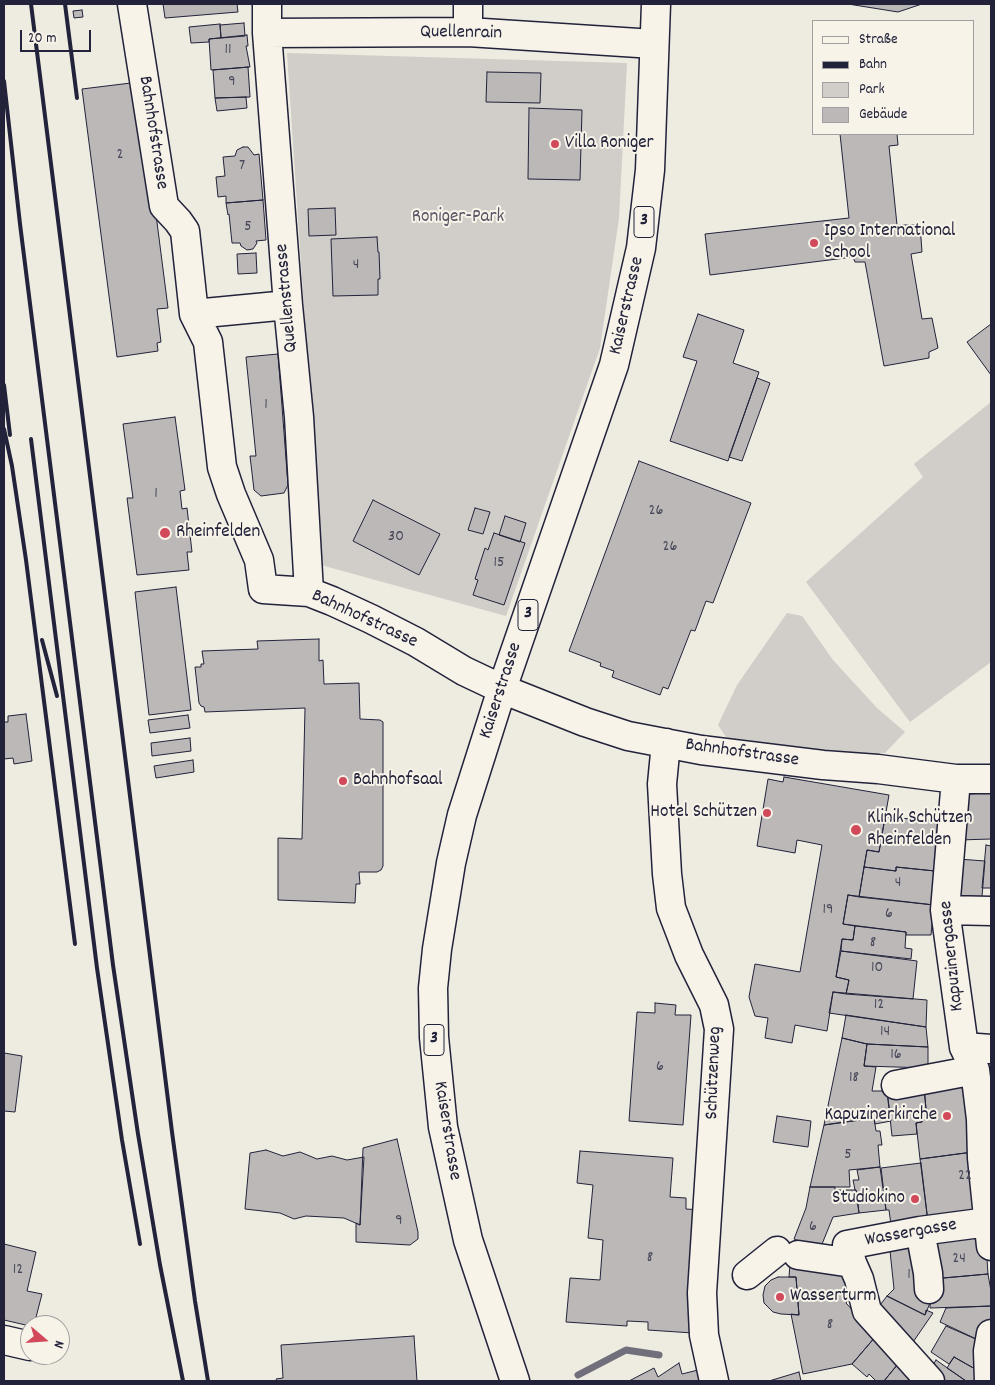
<!DOCTYPE html>
<meta charset="utf-8">
<style>
body{margin:0}
#map{position:relative;width:995px;height:1385px;overflow:hidden;background:#eeebe1;font-family:Dekko,sans-serif}
canvas{display:block}
.frame{position:absolute;inset:0;border:5px solid #22223b;pointer-events:none}
.legend{position:absolute;left:812px;top:20px;width:162px;height:115px;box-sizing:border-box;background:#f7f3e8;border:1px solid #a29fa3;margin:0;padding:6px 9px;list-style:none;font-size:15px;color:#22223b}
.legend li{display:flex;align-items:center;gap:10px;height:25px}
.legend b{width:25px;border:1px solid #a29fa3}
.north{position:absolute;left:20px;top:1315px;width:50px;height:50px;box-sizing:border-box;background:#f7f3e8;border:1px solid #a29fa3;border-radius:50%;rotate:108deg;font-size:14px;font-weight:700;line-height:20px;text-align:center;color:#22223b}
.north::after{content:'';display:block;margin:auto;width:18px;height:22px;background:#d1495b;clip-path:polygon(50% 0,100% 100%,50% 72%,0 100%)}
.scale{position:absolute;left:20px;top:30px;width:71px;height:22px;box-sizing:border-box;border:2px solid #22223b;border-top:0;padding-left:6px;font-size:15px;line-height:18px;white-space:nowrap;color:#22223b;-webkit-text-stroke:4px #f7f3e8;paint-order:stroke}
</style>
<div id="map">
<canvas width="995" height="1385"></canvas>
<div class="frame"></div>
<ul class="legend">
<li><b style="height:6px;background:#f7f3e8"></b>Straße</li>
<li><b style="height:6px;background:#22223b"></b>Bahn</li>
<li><b style="height:14px;background:#d1cdc9"></b>Park</li>
<li><b style="height:14px;background:#bbb8b7"></b>Gebäude</li>
</ul>
<div class="north">N</div>
<div class="scale">20 m</div>
</div>
<script>
const context = document.querySelector('canvas').getContext('2d');
context.lineJoin = 'round';
function fill(path, color) { context.fillStyle = color; context.fill(path, 'evenodd'); }
const poly = rows => new Path2D(rows.map(r => 'M' + r).join(''));
function stroke(path, color, width, dash) { context.strokeStyle = color; context.lineWidth = width; context.lineCap = dash ? 'butt' : 'round'; context.setLineDash(dash || []); context.stroke(path); }
function write(font, color, halo, rows, align = 'center') {
  context.font = font + ' Dekko,sans-serif'; context.lineWidth = 4; context.setLineDash([]); context.textBaseline = 'middle'; context.strokeStyle = halo; context.fillStyle = color; for (const [text, x, y, turn = 0] of rows) {
    context.save(); context.translate(x, y); context.rotate((+turn || 0) * Math.PI / 180); context.textAlign = isNaN(turn) ? turn : align; if (halo) context.strokeText(text, 0, 0); context.fillText(text, 0, 0); context.restore();
  }
}
fill(poly([
 [287,53,627,63,619,218,600,348,506,616,321,565],
 [991,402,991,662,910,722,806,582,923,477,914,464],
 [787,613,802,616,833,660,877,708,905,732,885,753,859,755,728,740,718,725,737,685]
]), '#d1cdc9');
stroke(poly([
 [578,1375,626,1350,659,1355]
]), '#716f7b', 7);
const building = poly([
 [163,4,237,4,238,12,165,18,163,4],
 [848,4,922,4,898,12,848,4],
 [82,10,83,17,74,18,73,11,82,10],
 [244,23,245,36,221,38,220,25,244,23],
 [220,24,221,38,209,39,209,42,191,43,189,27,220,24],
 [247,35,248,46,246,46,250,67,211,70,209,39,247,35],
 [248,67,250,97,215,98,213,70,248,67],
 [487,72,541,73,540,103,486,102,487,72],
 [139,82,168,308,157,309,161,342,157,343,158,351,117,357,82,89,139,82],
 [246,97,247,108,217,111,215,98,246,97],
 [529,108,582,110,580,180,528,179,529,108],
 [840,134,897,134,898,145,889,146,897,225,920,225,922,252,911,254,922,319,932,318,938,348,929,352,929,358,884,366,865,262,855,262,853,257,710,275,705,234,849,218,840,134],
 [243,147,248,147,254,155,259,154,263,200,226,203,226,196,218,197,216,177,225,176,223,157,235,156,237,150,243,147],
 [263,200,266,240,256,241,257,243,253,249,247,250,241,246,240,243,232,243,229,214,228,215,226,203,263,200],
 [335,208,336,235,309,236,308,209,335,208],
 [377,237,378,252,379,252,380,279,378,279,378,295,333,296,331,239,377,237],
 [256,253,257,273,238,274,237,254,256,253],
 [698,314,744,330,733,363,759,372,728,461,670,441,697,361,683,357,698,314],
 [991,324,991,375,967,342,991,324],
 [278,354,288,485,284,493,261,496,254,490,250,456,256,456,246,357,278,354],
 [757,378,770,383,742,461,729,457,757,378],
 [175,417,185,490,180,491,182,509,187,508,192,552,187,552,189,570,137,575,127,498,133,498,123,424,175,417],
 [639,461,751,503,713,603,706,601,695,631,691,630,668,689,663,687,660,695,612,677,614,671,600,666,601,663,569,651,639,461],
 [373,500,440,534,419,575,353,541,373,500],
 [475,508,490,512,483,534,468,530,475,508],
 [505,516,526,523,520,542,499,535,505,516],
 [494,533,525,543,504,605,473,595,478,580,475,579,485,548,488,550,494,533],
 [176,587,191,710,149,715,135,592,176,587],
 [319,639,319,661,323,660,324,684,359,683,360,719,380,720,383,722,383,866,381,870,377,872,359,872,360,884,356,884,355,903,278,900,278,838,302,839,305,708,205,712,204,707,201,706,199,703,195,667,201,667,201,664,204,664,202,651,258,649,257,641,319,639],
 [26,714,32,761,14,764,13,758,4,759,4,722,8,722,8,716,26,714],
 [188,715,190,728,150,733,148,720,188,715],
 [190,738,191,751,152,756,151,743,190,738],
 [193,760,194,772,156,778,154,766,193,760],
 [784,777,889,795,879,852,867,850,859,897,848,895,843,924,855,926,853,940,842,939,836,977,849,980,846,994,833,992,827,1031,795,1025,792,1043,765,1038,768,1018,755,1016,749,997,755,964,800,972,822,845,797,840,795,853,757,846,768,779,783,782,784,777],
 [991,793,991,839,959,840,968,794,991,793],
 [885,817,938,821,935,871,896,867,896,871,864,867,867,850,879,852,885,817],
 [986,845,991,846,991,888,982,888,986,845],
 [958,859,985,861,981,908,954,906,958,859],
 [864,867,896,871,896,867,935,871,934,905,859,897,864,867],
 [848,895,934,905,931,935,906,935,906,932,843,924,848,895],
 [855,926,906,932,905,948,912,949,911,959,841,951,842,939,853,940,855,926],
 [841,951,917,961,913,999,846,994,849,980,836,977,841,951],
 [833,992,927,1000,926,1027,829,1013,833,992],
 [655,1003,676,1005,675,1015,691,1015,683,1125,629,1121,637,1012,655,1013,655,1003],
 [846,1015,926,1027,928,1047,867,1044,842,1038,846,1015],
 [842,1038,867,1044,864,1066,876,1067,872,1091,887,1091,891,1121,875,1124,874,1118,824,1125,842,1038],
 [867,1044,928,1047,928,1068,864,1066,867,1044],
 [4,1053,22,1056,15,1112,4,1111,4,1053],
 [970,1083,973,1152,920,1159,916,1123,922,1122,921,1110,926,1109,924,1088,970,1083],
 [924,1086,926,1109,921,1110,922,1122,916,1123,917,1134,892,1136,887,1091,924,1086],
 [777,1116,811,1121,808,1147,773,1142,777,1116],
 [874,1118,876,1131,880,1131,882,1145,878,1145,880,1167,849,1170,850,1187,810,1187,824,1125,874,1118],
 [397,1139,418,1232,418,1239,410,1245,356,1242,356,1223,360,1225,363,1148,397,1139],
 [266,1150,283,1156,300,1152,317,1159,332,1156,347,1160,364,1157,360,1225,344,1218,306,1216,294,1219,280,1213,245,1209,250,1153,266,1150],
 [580,1151,673,1158,670,1197,686,1198,686,1209,702,1210,693,1333,648,1330,648,1322,627,1321,627,1326,566,1322,570,1278,600,1280,603,1240,588,1238,593,1185,577,1183,580,1151],
 [973,1152,981,1216,928,1222,920,1159,973,1152],
 [921,1163,928,1222,891,1225,889,1210,886,1210,881,1168,921,1163],
 [880,1167,886,1210,859,1213,856,1190,855,1190,853,1180,859,1180,857,1170,880,1167],
 [810,1187,835,1187,835,1190,856,1190,859,1213,833,1217,820,1249,794,1239,806,1208,810,1187],
 [977,1235,986,1245,988,1274,933,1279,934,1239,977,1235],
 [4,1244,36,1252,27,1291,42,1294,34,1325,30,1326,4,1320,4,1244],
 [919,1246,930,1303,925,1315,887,1296,894,1289,890,1251,893,1248,919,1246],
 [796,1261,857,1280,846,1303,876,1336,852,1364,803,1374,791,1314,799,1315,796,1277,789,1277,790,1264,796,1261],
 [988,1274,991,1291,991,1306,930,1308,931,1279,988,1274],
 [778,1277,796,1277,799,1315,781,1314,773,1312,764,1303,763,1295,765,1286,771,1280,778,1277],
 [887,1296,925,1315,926,1310,933,1313,911,1345,874,1313,887,1296],
 [991,1306,991,1320,987,1344,940,1322,946,1308,991,1306],
 [946,1326,987,1344,984,1374,954,1357,949,1364,931,1352,946,1326],
 [414,1336,417,1381,277,1381,276,1379,283,1378,281,1345,414,1336],
 [876,1336,902,1359,884,1381,876,1381,869,1374,867,1377,852,1364,876,1336],
 [954,1357,984,1374,984,1381,966,1381,947,1368,954,1357],
 [902,1359,928,1381,884,1381,902,1359],
 [936,1360,966,1381,938,1381,928,1374,936,1360],
 [679,1363,682,1374,702,1369,705,1381,629,1381,654,1368,658,1377,679,1363],
 [799,1372,801,1381,769,1381,799,1372]
]);
fill(building, '#bbb8b7');
stroke(building, '#22223b', 1);
const minor = poly([
 [132,4,164,206,178,221,185,231,194,314,208,342,222,467,231,494,259,560,263,589,309,592,332,601,371,619,416,642,464,671,502,689,585,722,628,736,701,750,823,765,878,769,956,779,991,779],
 [267,4,267,33,288,305,299,417,309,592],
 [468,32,468,4],
 [267,33,468,32,654,44],
 [194,314,288,305],
 [666,743,662,784,667,874,671,908,689,955,714,1005,719,1029,702,1293,704,1335,714,1381],
 [956,779,945,910,964,1047,975,1070,981,1119,982,1158,991,1246],
 [945,910,991,911],
 [964,1047,991,1049],
 [896,1085,975,1070],
 [920,1231,928,1273,929,1289],
 [798,1255,852,1263],
 [747,1275,777,1251],
 [4,1340,30,1346],
 [930,1381,867,1311,859,1279,852,1263,847,1245,920,1231,988,1222],
 [989,1381,988,1351,991,1334]
]);
const major = poly([
 [515,1381,468,1240,443,1127,434,1037,433,988,437,949,451,863,462,815,502,689,614,365,641,248,650,170,656,4]
]);
stroke(minor, '#22223b', 31);
stroke(major, '#22223b', 31);
stroke(minor, '#f7f3e8', 28);
stroke(major, '#f7f3e8', 28);
stroke(poly([
 [31,4,172,1132,195,1301,208,1381],
 [65,4,77,98],
 [4,81,20,224,113,965,138,1134,160,1265,183,1381],
 [4,385,10,435],
 [4,429,12,466,26,560,75,944],
 [31,439,97,968,122,1140,140,1244],
 [42,640,57,696]
]), '#22223b', 4);
for (const [x, y, r, color] of [
 [555,144,5,"#d1495b"],
 [814,243,5,"#d1495b"],
 [165,533,6,"#d1495b"],
 [343,781,5,"#d1495b"],
 [767,813,5,"#d1495b"],
 [856,830,6,"#d1495b"],
 [947,1116,5,"#d1495b"],
 [915,1199,5,"#d1495b"],
 [780,1297,5,"#d1495b"]
]) { const dot = new Path2D(); dot.arc(x, y, r, 0, 2 * Math.PI); context.fillStyle = color; context.fill(dot); stroke(dot, '#f7f3e8', 2); }
write('16px', '#48485a', null, [
 ["11",228,51],
 ["9",232,83],
 ["2",120,156],
 ["7",242,167],
 ["5",248,228],
 ["4",356,266],
 ["1",266,406],
 ["1",156,495],
 ["26",656,512],
 ["30",396,538],
 ["26",670,548],
 ["15",499,564],
 ["4",898,884],
 ["19",828,911],
 ["6",889,915],
 ["8",873,944],
 ["10",877,969],
 ["12",879,1006],
 ["14",885,1033],
 ["16",896,1056],
 ["6",660,1068],
 ["18",854,1079],
 ["5",848,1156],
 ["22",965,1177],
 ["9",399,1222],
 ["6",813,1228],
 ["8",650,1259],
 ["24",959,1260],
 ["12",18,1271],
 ["1",909,1276],
 ["8",830,1326]
]);
for (const [x, y, w] of [
 [644,222,20],
 [528,615,20],
 [434,1040,20]
]) { const box = new Path2D(); box.roundRect(x - w / 2, y - 15.5, w, 31, 4); context.fillStyle = '#f7f3e8'; context.fill(box); stroke(box, '#22223b', 1); }
write('bold 18px', '#22223b', null, [
 ["3",644,222],
 ["3",528,615],
 ["3",434,1040]
]);
write('19px', '#22223b', '#f7f3e8', [
 ["Quellenrain",461,34,1],
 ["Bahnhofstrasse",152,133,81],
 ["Quellenstrasse",288,298,-95],
 ["Kaiserstrasse",628,306,-77],
 ["Bahnhofstrasse",364,620,25],
 ["Kaiserstrasse",502,691,-72],
 ["Bahnhofstrasse",742,754,8],
 ["Kapuzinergasse",953,956,-96],
 ["Schützenweg",715,1073,-88],
 ["Kaiserstrasse",446,1131,81],
 ["Wassergasse",911,1234,-10]
]);
write('19px', '#22223b', '#f7f3e8', [
 ["Villa Roniger",565,144],
 ["Ipso International",824,232],
 ["School",824,254],
 ["Rheinfelden",176,533],
 ["Bahnhofsaal",353,781],
 ["Hotel Schützen",757,813,"right"],
 ["Klinik Schützen",867,819],
 ["Rheinfelden",867,841],
 ["Kapuzinerkirche",937,1116,"right"],
 ["Studiokino",905,1199,"right"],
 ["Wasserturm",790,1297]
], 'left');
write('19px', '#575566', '#f7f3e8', [
 ["Roniger-Park",458,218]
]);
</script>
